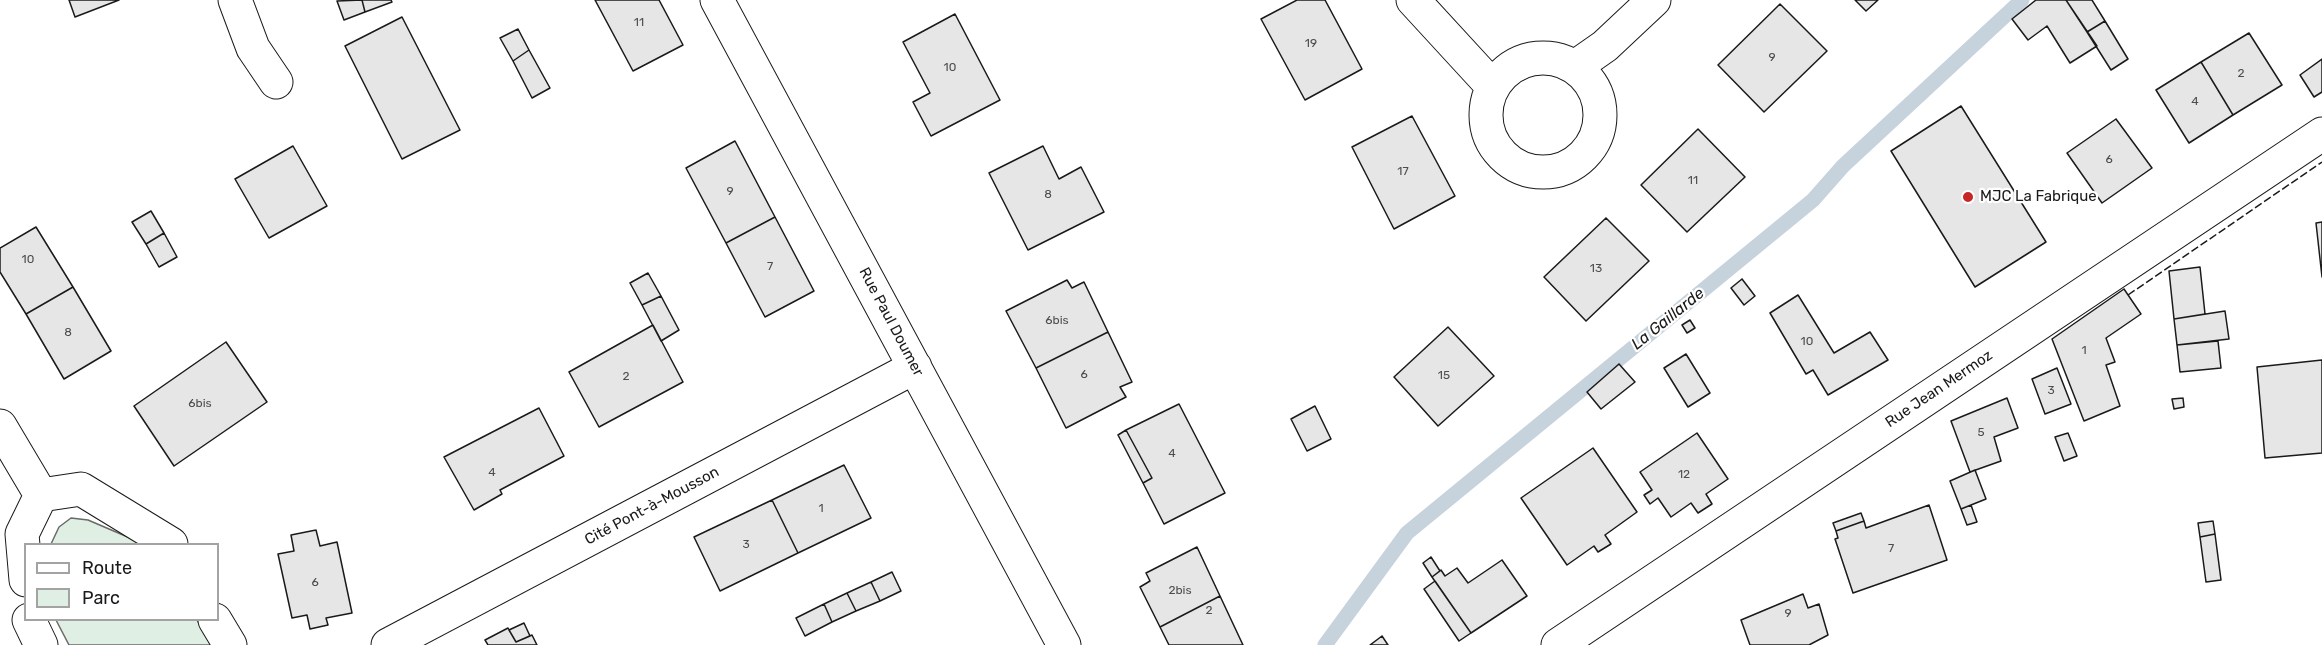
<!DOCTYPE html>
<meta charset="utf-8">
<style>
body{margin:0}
#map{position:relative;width:2322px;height:645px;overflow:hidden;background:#fff;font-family:Rubik,sans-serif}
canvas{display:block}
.legend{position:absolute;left:24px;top:543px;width:195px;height:78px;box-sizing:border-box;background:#fff;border:2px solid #a3a3a3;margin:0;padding:8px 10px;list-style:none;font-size:18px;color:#1a1a1a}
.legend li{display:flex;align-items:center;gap:12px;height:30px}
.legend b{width:30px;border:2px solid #a3a3a3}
</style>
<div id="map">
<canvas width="2322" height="645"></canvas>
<ul class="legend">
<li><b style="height:8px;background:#fff"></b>Route</li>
<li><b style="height:16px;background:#e0efe3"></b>Parc</li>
</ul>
</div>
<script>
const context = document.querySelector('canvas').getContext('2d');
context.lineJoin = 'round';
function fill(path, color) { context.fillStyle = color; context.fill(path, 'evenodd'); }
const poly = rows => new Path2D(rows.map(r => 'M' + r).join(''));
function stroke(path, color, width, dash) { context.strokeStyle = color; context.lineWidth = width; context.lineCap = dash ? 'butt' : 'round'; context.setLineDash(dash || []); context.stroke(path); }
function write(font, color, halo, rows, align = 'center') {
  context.font = font + ' Rubik,sans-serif'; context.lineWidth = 4.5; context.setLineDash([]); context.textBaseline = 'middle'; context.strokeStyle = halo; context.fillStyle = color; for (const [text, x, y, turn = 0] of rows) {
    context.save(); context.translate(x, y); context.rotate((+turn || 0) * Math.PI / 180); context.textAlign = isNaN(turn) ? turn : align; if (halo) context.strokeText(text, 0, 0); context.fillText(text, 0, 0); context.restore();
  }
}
const green = poly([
 [71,518,88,520,144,544,51,544,59,527,71,518],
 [56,620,197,620,211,645,69,645,56,620]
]);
fill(green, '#e0efe3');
stroke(green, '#6a6a6a', 1.5);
stroke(poly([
 [1325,645,1407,533,1813,200,1843,166,2022,0]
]), '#c6d2dc', 15);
const building = poly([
 [69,0,119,0,75,17,69,0],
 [362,0,365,12,344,20,337,1,362,0],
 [362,0,391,0,392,2,365,12,362,0],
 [595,0,659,0,683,45,633,71,595,0],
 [1297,0,1325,0,1362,69,1305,100,1261,19,1297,0],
 [1855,0,1878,0,1866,11,1855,0],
 [2036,0,2066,0,2097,46,2070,63,2047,26,2028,40,2012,19,2036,0],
 [2066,0,2092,0,2105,21,2087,32,2066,0],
 [1780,4,1827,51,1764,112,1718,65,1780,4],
 [955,14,1000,100,931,136,913,102,930,93,903,42,955,14],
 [402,17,460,130,402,159,345,46,402,17],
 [2105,21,2128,59,2111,70,2087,32,2105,21],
 [518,29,529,50,513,61,500,38,518,29],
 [2249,33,2282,85,2233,115,2201,62,2249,33],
 [529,50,550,88,532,98,513,61,529,50],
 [2322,59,2322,92,2314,97,2300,75,2322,59],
 [2201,62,2233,115,2189,143,2156,90,2201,62],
 [1961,106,2046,242,1975,287,1891,151,1961,106],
 [1412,116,1455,196,1394,229,1352,147,1412,116],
 [2116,119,2152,168,2102,203,2067,153,2116,119],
 [1698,129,1745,177,1687,232,1641,185,1698,129],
 [735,141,775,217,726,243,686,168,735,141],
 [293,146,327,206,269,238,235,179,293,146],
 [1043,146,1059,179,1081,167,1104,212,1028,250,989,173,1043,146],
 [151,211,164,233,146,244,132,222,151,211],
 [775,217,814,291,765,317,726,243,775,217],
 [1606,218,1649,261,1586,321,1544,277,1606,218],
 [2322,222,2322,277,2316,223,2322,222],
 [36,227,73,287,26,314,0,272,0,248,36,227],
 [164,233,177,257,159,267,146,244,164,233],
 [2200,267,2205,314,2174,319,2169,271,2200,267],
 [648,273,661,296,642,305,630,283,648,273],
 [1742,279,1755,296,1744,305,1731,288,1742,279],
 [1067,280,1072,288,1084,282,1108,332,1036,368,1006,311,1067,280],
 [73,287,111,351,64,379,26,314,73,287],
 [2124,289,2141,314,2106,338,2115,362,2106,365,2120,406,2084,421,2052,339,2124,289],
 [1798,295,1834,353,1870,332,1888,360,1828,395,1813,370,1806,374,1770,313,1798,295],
 [661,296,679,330,661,341,642,305,661,296],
 [2225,311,2229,339,2177,345,2174,319,2225,311],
 [1690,320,1695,328,1687,333,1682,325,1690,320],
 [653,325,683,382,599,427,569,372,653,325],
 [1448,327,1494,376,1438,426,1394,377,1448,327],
 [1108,332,1132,382,1120,387,1126,397,1066,428,1036,368,1108,332],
 [2218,341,2221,368,2180,372,2177,345,2218,341],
 [226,342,267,402,174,466,134,406,226,342],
 [1686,354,1710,393,1688,407,1664,368,1686,354],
 [2322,360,2322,453,2265,458,2257,367,2322,360],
 [1619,364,1635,382,1601,409,1587,392,1619,364],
 [2057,368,2071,404,2045,414,2032,379,2057,368],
 [2007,398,2018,428,1994,437,2001,461,1970,472,1951,421,2007,398],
 [2183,398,2184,407,2174,409,2172,399,2183,398],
 [1179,404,1225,493,1164,524,1143,483,1152,478,1126,430,1179,404],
 [1315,406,1331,439,1307,451,1291,419,1315,406],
 [539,408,564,456,500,490,502,494,474,510,444,457,539,408],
 [1126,430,1152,478,1143,483,1118,435,1126,430],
 [1697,433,1728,479,1706,494,1712,504,1698,513,1691,503,1671,517,1658,498,1650,504,1644,495,1652,490,1640,472,1697,433],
 [2068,433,2077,456,2064,461,2055,437,2068,433],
 [1593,448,1637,512,1605,535,1611,544,1598,552,1594,546,1567,565,1521,498,1593,448],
 [844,465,871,518,798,553,772,500,844,465],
 [1975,470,1986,499,1961,509,1950,481,1975,470],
 [772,500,798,553,720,591,694,537,772,500],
 [1929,505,1947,560,1853,593,1835,539,1838,538,1836,531,1864,521,1866,528,1929,505],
 [1971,505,1977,522,1967,525,1961,509,1971,505],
 [1861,513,1864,521,1836,531,1833,523,1861,513],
 [2213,521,2215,534,2200,537,2198,523,2213,521],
 [316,530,320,546,337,542,352,613,326,618,328,625,310,629,307,615,292,618,278,554,294,551,291,535,316,530],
 [2215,534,2221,580,2206,582,2200,537,2215,534],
 [1197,547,1220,596,1160,627,1140,587,1150,581,1146,573,1197,547],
 [1431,557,1440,571,1432,577,1423,563,1431,557],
 [1502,560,1527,596,1471,633,1432,577,1441,570,1445,576,1457,568,1468,583,1502,560],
 [892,572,901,591,880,601,871,582,892,572],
 [1435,581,1471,633,1459,641,1424,589,1435,581],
 [871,582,880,601,856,611,847,593,871,582],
 [847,593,856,611,832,622,824,604,847,593],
 [1803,594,1808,608,1819,604,1828,635,1809,645,1750,645,1741,620,1803,594],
 [1220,596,1243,645,1169,645,1160,627,1220,596],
 [824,604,832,622,805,636,796,618,824,604],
 [524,623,530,636,516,642,509,630,524,623],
 [508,628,516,642,532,635,537,645,488,645,485,640,508,628],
 [1382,636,1388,645,1370,645,1382,636]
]);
fill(building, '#e6e6e6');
stroke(building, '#1a1a1a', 1.5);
const street = poly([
 [235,0,253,48,276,82],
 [717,0,1064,645],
 [1413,0,1493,87],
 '1486 115a57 57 0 1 1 114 0a57 57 0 1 1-114 0Z',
 [1575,67,1605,46,1654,0],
 [0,426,41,495],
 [26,580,22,534,41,495,81,489,171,544],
 [29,620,41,645],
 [215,620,230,645],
 [388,645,915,367],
 [1558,645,2322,134]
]);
stroke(street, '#1a1a1a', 35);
stroke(street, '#fff', 33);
stroke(poly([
 [2128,295,2322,162]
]), '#1a1a1a', 1.5, [8, 3]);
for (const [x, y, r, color] of [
 [1968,197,6,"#c62828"]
]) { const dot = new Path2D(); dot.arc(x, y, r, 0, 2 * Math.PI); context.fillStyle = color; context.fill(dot); stroke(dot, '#fff', 2); }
write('12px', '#4d4d4d', null, [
 ["11",639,23],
 ["19",1311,44],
 ["9",1772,58],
 ["10",950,68],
 ["2",2241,74],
 ["4",2195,102],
 ["6",2109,160],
 ["17",1403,172],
 ["11",1693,181],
 ["9",730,192],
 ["8",1048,195],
 ["10",28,260],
 ["7",770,267],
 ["13",1596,269],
 ["6bis",1057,321],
 ["8",68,333],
 ["10",1807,342],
 ["1",2084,351],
 ["6",1084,375],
 ["15",1444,376],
 ["2",626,377],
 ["3",2051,391],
 ["6bis",200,404],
 ["5",1981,433],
 ["4",1172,454],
 ["4",492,473],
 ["12",1684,475],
 ["1",821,509],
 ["3",746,545],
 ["7",1891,549],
 ["6",315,583],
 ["2bis",1180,591],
 ["2",1209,611],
 ["9",1788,614]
]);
write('15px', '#1a1a1a', '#fff', [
 ["MJC La Fabrique",1980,197]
], 'left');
write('15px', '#1a1a1a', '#fff', [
 ["Rue Paul Doumer",891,322,62],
 ["Rue Jean Mermoz",1939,389,-34],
 ["Cité Pont-à-Mousson",652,506,-28]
]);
write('italic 16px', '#1a1a1a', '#fff', [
 ["La Gaillarde",1668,319,-39]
]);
</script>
